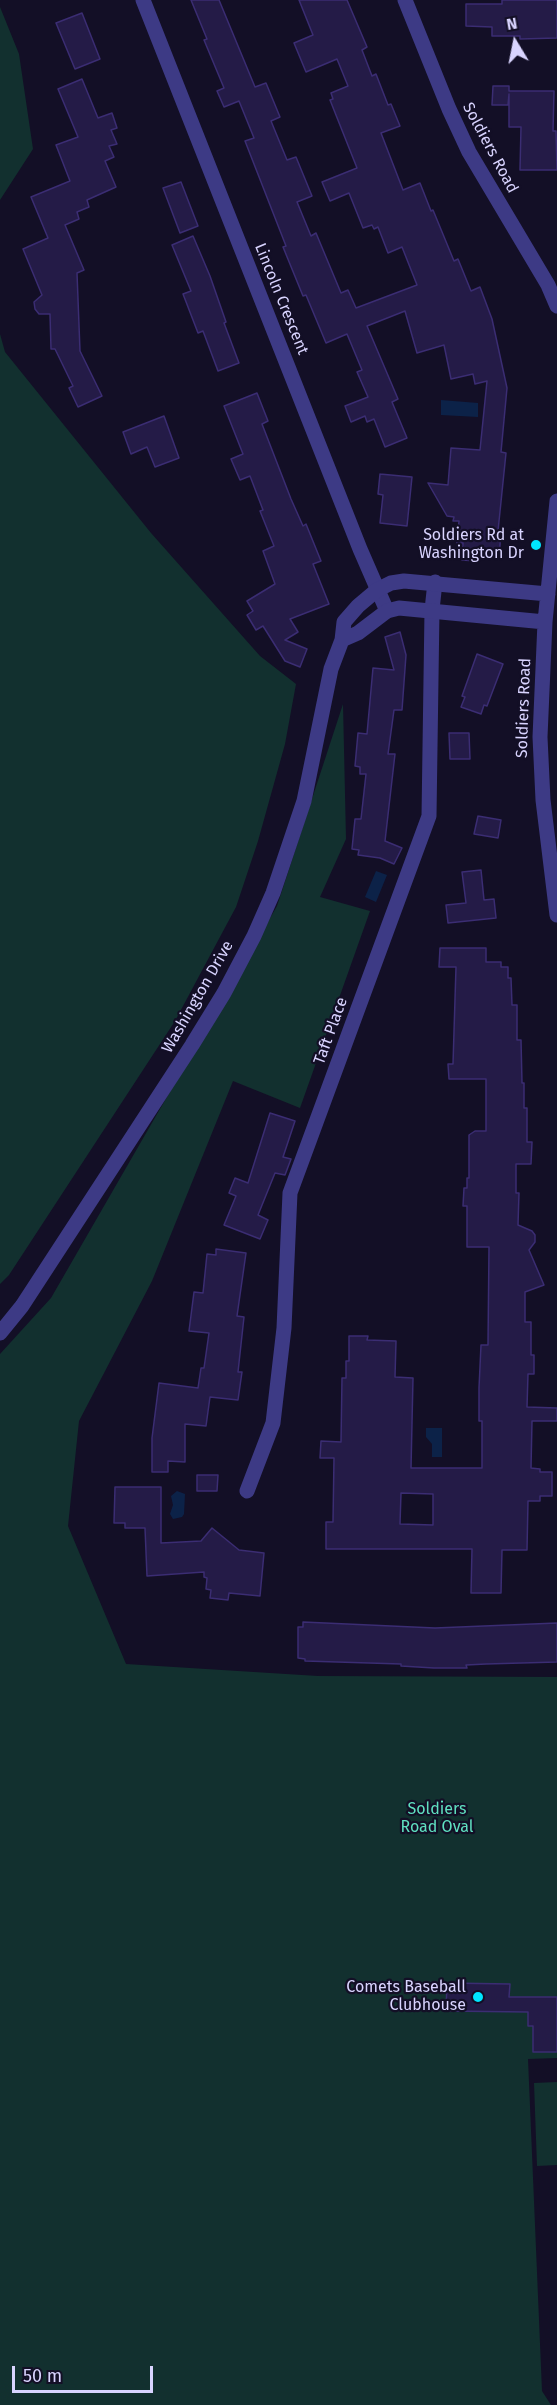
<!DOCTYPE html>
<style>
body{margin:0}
#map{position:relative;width:557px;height:2405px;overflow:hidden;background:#130f26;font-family:"Fira Sans",sans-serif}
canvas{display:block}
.north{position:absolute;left:485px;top:12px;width:60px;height:60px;-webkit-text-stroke:4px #130f26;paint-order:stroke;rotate:350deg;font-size:16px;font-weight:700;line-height:24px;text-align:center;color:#d9d4ff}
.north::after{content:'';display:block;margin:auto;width:21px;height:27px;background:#d9d4ff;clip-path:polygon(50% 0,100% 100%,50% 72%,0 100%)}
.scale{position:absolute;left:12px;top:2366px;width:141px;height:27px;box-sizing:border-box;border:3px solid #d9d4ff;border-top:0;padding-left:8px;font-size:18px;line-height:21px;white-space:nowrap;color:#d9d4ff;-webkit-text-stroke:4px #130f26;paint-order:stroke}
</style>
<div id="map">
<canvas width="557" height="2405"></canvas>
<div class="north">N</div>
<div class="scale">50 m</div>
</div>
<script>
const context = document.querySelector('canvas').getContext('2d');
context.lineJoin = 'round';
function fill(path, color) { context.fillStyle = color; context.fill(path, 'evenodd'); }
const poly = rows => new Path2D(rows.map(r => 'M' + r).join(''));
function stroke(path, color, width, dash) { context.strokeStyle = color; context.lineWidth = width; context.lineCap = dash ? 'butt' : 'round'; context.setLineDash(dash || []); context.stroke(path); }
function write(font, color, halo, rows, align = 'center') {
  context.font = font + ' "Fira Sans",sans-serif'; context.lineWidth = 4.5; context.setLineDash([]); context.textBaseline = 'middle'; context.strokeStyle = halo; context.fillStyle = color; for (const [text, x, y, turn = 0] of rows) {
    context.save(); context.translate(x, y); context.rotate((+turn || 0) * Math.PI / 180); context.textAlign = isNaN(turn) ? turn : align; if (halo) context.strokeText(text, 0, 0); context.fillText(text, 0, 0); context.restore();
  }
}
fill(poly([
 [0,7,19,54,33,149,0,200],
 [0,334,5,352,151,533,260,656,296,684,285,744,258,841,236,907,175,1021,9,1275,0,1284],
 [343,704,346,839,320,897,370,911,300,1108,233,1081,152,1281,79,1421,68,1526,126,1664,318,1676,557,1677,557,2058,528,2059,542,2391,551,2405,0,2405,0,1354,51,1298,277,906],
 [557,2082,557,2165,537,2166,534,2083]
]), '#12302f');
fill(poly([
 [441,400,478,403,478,417,441,415],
 [376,871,387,875,376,902,365,897],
 [426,1428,442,1428,442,1457,432,1457,432,1444,426,1437],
 [177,1491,185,1494,184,1514,182,1517,173,1519,170,1514,173,1505,171,1496]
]), '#0c2248');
const building = poly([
 [191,0,219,0,255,87,266,83,280,117,271,121,287,160,296,157,312,196,297,202,311,236,316,233,341,293,348,290,356,308,417,285,402,247,388,253,378,227,374,229,372,225,363,228,349,193,330,201,322,182,357,168,330,100,333,99,331,93,348,86,337,59,306,72,294,43,313,35,299,0,347,0,367,47,362,50,372,76,376,74,388,105,391,104,400,126,381,133,403,190,420,183,431,211,433,210,454,261,458,259,471,291,480,287,492,319,507,388,501,452,506,453,498,531,501,532,499,558,480,556,476,561,462,560,463,543,457,543,459,521,453,521,454,517,447,516,428,483,448,485,451,448,480,450,487,381,475,384,473,374,451,379,444,345,417,353,405,311,367,326,398,399,392,402,407,438,385,447,374,419,367,422,365,416,351,422,345,406,368,397,357,372,362,370,347,334,326,343,306,295,303,296,283,247,286,246,245,141,254,138,239,101,224,107,217,91,224,88,204,40,207,39,191,0],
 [502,0,557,0,557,38,520,39,520,36,492,36,492,27,466,26,466,4,502,4,502,0],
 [82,13,100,59,75,69,56,23,82,13],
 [82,79,98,118,112,113,117,128,111,130,117,144,109,146,114,157,105,161,116,187,87,200,89,207,77,212,79,219,65,225,84,270,77,273,80,351,102,396,78,407,69,388,73,386,55,349,51,349,50,314,39,314,35,309,34,302,42,295,23,249,48,238,31,197,70,181,56,145,78,137,58,89,82,79],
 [493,86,509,86,509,91,554,91,553,131,556,131,557,170,520,170,521,127,509,127,509,94,508,105,492,105,493,86],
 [181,182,198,226,180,233,163,188,181,182],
 [193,236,210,276,226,322,224,323,239,363,218,371,203,331,198,333,183,294,191,291,172,245,193,236],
 [257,393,268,421,262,424,291,499,303,526,306,524,321,561,313,564,329,604,290,619,298,632,285,640,307,649,300,667,285,661,263,626,256,630,247,615,253,611,247,601,275,584,263,551,274,546,260,511,263,510,250,476,240,480,231,459,243,454,224,406,257,393],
 [164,416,179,458,155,467,147,447,131,454,123,432,164,416],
 [380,474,412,477,407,526,380,523,383,495,378,494,380,474],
 [400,632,406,655,402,710,394,710,388,754,395,754,385,841,402,848,394,864,380,858,358,855,359,850,352,849,355,819,361,819,366,774,360,774,360,767,355,766,358,733,367,734,373,668,394,670,385,637,400,632],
 [477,654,503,664,487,706,484,705,481,714,461,707,465,697,462,696,477,654],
 [449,733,469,733,470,759,450,759,449,733],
 [478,816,501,820,498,838,474,834,478,816],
 [481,870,484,900,494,899,496,918,448,923,446,905,466,903,462,872,481,870],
 [440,948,486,948,486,962,501,962,501,967,508,967,508,978,511,978,512,1005,517,1005,517,1040,521,1040,522,1083,524,1083,524,1108,527,1108,527,1142,532,1142,531,1164,516,1164,516,1193,519,1193,518,1225,532,1231,535,1235,535,1242,529,1250,544,1285,525,1292,525,1322,531,1322,531,1355,534,1355,534,1374,528,1374,527,1407,557,1408,557,1421,532,1421,531,1468,540,1469,540,1472,552,1472,552,1496,540,1496,540,1501,528,1501,527,1550,502,1550,501,1593,471,1593,472,1549,326,1549,326,1522,333,1522,334,1458,320,1458,321,1441,341,1442,342,1378,346,1378,346,1361,349,1361,349,1336,368,1336,367,1340,396,1341,395,1377,413,1378,411,1468,482,1468,482,1421,479,1421,479,1388,481,1345,488,1345,489,1247,467,1247,467,1206,463,1206,464,1188,467,1188,467,1178,469,1178,469,1135,475,1131,486,1131,486,1079,449,1079,448,1064,453,1064,456,967,439,967,440,948],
 [401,1493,433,1494,433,1525,400,1524,401,1493],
 [270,1113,295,1121,283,1157,291,1159,285,1175,275,1173,258,1215,268,1220,260,1239,224,1225,236,1196,229,1193,235,1178,248,1183,270,1113],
 [216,1249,246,1253,237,1316,244,1317,238,1372,242,1372,238,1400,210,1397,206,1426,185,1424,185,1462,168,1461,168,1472,152,1472,152,1438,159,1383,198,1388,201,1368,204,1368,209,1333,189,1331,194,1292,203,1293,207,1254,216,1255,216,1249],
 [197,1475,218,1475,217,1491,197,1491,197,1475],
 [115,1487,161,1487,161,1543,201,1541,212,1528,239,1550,264,1553,260,1596,229,1593,228,1600,210,1598,211,1590,206,1589,207,1578,204,1577,204,1572,147,1576,145,1528,125,1528,125,1523,114,1523,115,1487],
 [303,1622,435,1628,557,1623,557,1662,486,1664,466,1665,467,1668,434,1668,401,1666,401,1664,305,1661,305,1659,298,1658,298,1627,303,1627,303,1622],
 [447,1983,510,1984,509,1997,557,1997,557,2052,533,2052,533,2026,528,2026,528,2012,446,2011,447,1983]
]);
fill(building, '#241b47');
stroke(building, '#3b2d73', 1.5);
stroke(poly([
 [143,0,360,549,387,611],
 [247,1491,273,1423,284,1328,290,1193,429,816,432,610,435,582]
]), '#3d3a85', 15);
stroke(poly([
 [405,0,449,109,469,152,548,285,557,306],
 [557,501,545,622,540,737,543,800,557,915],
 [342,640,358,633,387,611,399,608,545,622],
 [0,1333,22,1306,192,1045,224,993,254,936,273,893,304,801,331,669,342,640,344,622,358,606,377,590,391,583,404,581,548,594]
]), '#3d3a85', 15);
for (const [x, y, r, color] of [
 [536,545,6,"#00e5ff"],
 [478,1997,6,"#00e5ff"]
]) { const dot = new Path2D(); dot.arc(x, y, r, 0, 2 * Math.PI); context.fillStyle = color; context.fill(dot); stroke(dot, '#130f26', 2); }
write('16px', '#d9d4ff', '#130f26', [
 ["Soldiers Road",490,148,62],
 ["Lincoln Crescent",281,299,68],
 ["Soldiers Road",524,708,-88],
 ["Washington Drive",198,997,-60],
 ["Taft Place",331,1031,-70]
]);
write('16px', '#d9d4ff', '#130f26', [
 ["Soldiers Rd at",524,536],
 ["Washington Dr",524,554],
 ["Comets Baseball",466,1988],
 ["Clubhouse",466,2006]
], 'right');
write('16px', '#5fe0c0', '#130f26', [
 ["Soldiers",437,1810],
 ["Road Oval",437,1828]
]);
</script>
